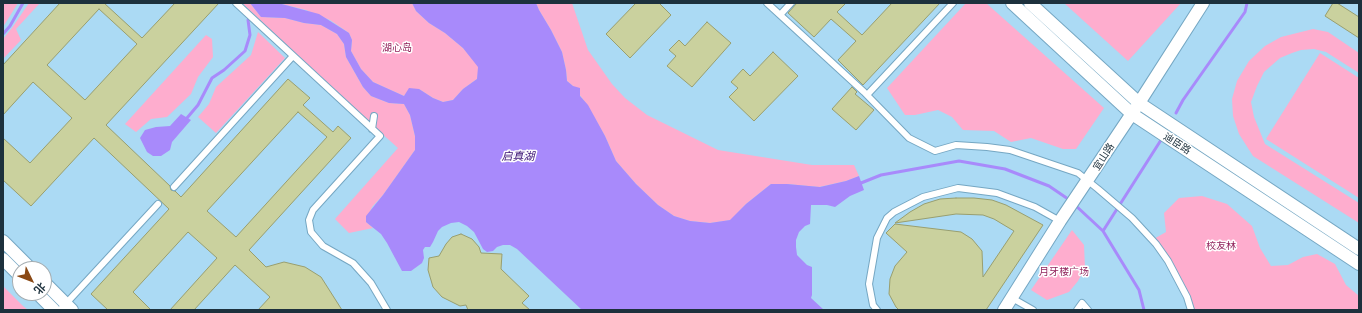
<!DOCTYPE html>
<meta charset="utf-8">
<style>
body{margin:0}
#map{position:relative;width:1362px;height:313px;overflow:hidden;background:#bee7ff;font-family:"PT Sans","Noto Sans SC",sans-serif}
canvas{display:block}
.frame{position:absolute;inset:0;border:4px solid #1d313d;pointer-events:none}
.north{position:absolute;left:12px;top:261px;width:40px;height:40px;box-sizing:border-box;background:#fff;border:1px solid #a5adb1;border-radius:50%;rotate:133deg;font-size:11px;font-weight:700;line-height:16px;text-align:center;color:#1d313d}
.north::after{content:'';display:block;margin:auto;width:14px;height:18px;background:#8a4915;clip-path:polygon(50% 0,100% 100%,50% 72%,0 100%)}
</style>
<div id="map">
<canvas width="1362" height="313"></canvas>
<div class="frame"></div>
<div class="north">北</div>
</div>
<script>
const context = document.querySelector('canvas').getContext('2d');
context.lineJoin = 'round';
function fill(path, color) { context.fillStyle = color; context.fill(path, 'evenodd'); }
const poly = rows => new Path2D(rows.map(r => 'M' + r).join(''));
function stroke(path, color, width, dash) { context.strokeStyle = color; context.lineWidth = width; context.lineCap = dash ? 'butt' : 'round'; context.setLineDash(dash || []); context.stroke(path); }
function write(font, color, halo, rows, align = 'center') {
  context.font = font + ' "PT Sans","Noto Sans SC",sans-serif'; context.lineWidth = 3; context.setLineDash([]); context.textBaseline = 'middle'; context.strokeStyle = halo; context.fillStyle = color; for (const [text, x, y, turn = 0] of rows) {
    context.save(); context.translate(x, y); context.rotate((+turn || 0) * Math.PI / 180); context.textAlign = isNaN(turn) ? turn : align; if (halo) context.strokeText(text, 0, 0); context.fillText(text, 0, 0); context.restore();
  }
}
fill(poly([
 [3,3,1359,3,1359,310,3,310],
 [20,269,44,269,44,293,20,293]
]), '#abdaf4');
fill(poly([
 [3,3,18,3,3,27],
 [29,3,40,3,16,29,21,40,3,59,3,39,12,28],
 [242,3,250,3,261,17,285,18,304,23,321,25,337,34,344,44,346,57,363,87,371,96,389,103,404,104,410,115,415,136,415,150,383,195,372,207,366,222,373,228,349,233,335,219,398,148,360,114],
 [278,3,412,3,416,11,429,23,445,33,463,48,479,67,477,79,463,89,453,100,443,102,433,98,419,89,410,89,404,96,373,82,361,69,351,51,352,40,349,33,330,20,306,10],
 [536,3,572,3,588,50,612,84,625,98,647,115,718,150,812,165,854,165,859,176,846,181,819,187,787,184,771,184,746,204,731,220,710,223,690,221,674,216,658,205,636,184,616,161,605,136,588,106,573,86,567,81,566,70,562,52,551,30,539,10],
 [966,3,986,3,1104,108,1076,149,1063,149,1031,138,1011,142,994,131,963,130,952,117,938,110,915,115,905,115,887,88],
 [1064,3,1181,3,1128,61],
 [1313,29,1328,32,1359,53,1359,73,1326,52,1314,49,1301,50,1292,53,1280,58,1264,72,1257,86,1251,102,1254,117,1265,144,1359,203,1359,223,1253,156,1239,134,1233,116,1232,99,1237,81,1249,61,1265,46,1281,37],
 [258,32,285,58,216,133,198,117,209,104,216,87,251,55],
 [206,35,212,39,213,57,198,77,191,94,167,117,151,119,136,132,125,124],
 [1320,53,1359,78,1359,198,1266,139],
 [1202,196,1227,204,1252,226,1260,248,1271,266,1288,265,1303,257,1317,254,1335,264,1346,285,1359,296,1359,310,1191,310,1187,297,1152,240,1166,232,1164,213,1179,198],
 [1072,230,1084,245,1085,268,1078,281,1069,292,1047,300,1031,290],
 [3,286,23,306,28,310,3,310]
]), '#feadce');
fill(poly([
 [250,3,278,3,319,14,349,33,352,40,351,51,361,69,373,82,404,96,409,88,419,89,433,98,443,102,453,100,463,89,477,79,478,67,463,48,445,33,429,23,416,11,412,3,536,3,539,10,551,30,562,52,566,70,567,81,573,86,580,88,580,96,588,105,605,136,616,161,636,184,658,205,674,216,690,221,710,223,730,220,746,204,771,184,787,184,820,187,846,181,859,176,864,190,850,196,835,207,827,205,811,205,810,224,805,226,799,232,796,240,796,247,797,255,807,265,812,267,812,295,811,298,824,310,582,310,517,249,510,245,503,245,497,247,493,251,487,252,483,249,474,232,467,226,459,222,451,223,442,227,438,231,433,242,430,247,425,247,423,250,424,258,422,263,411,271,402,271,387,243,381,234,366,222,366,216,383,195,415,150,415,136,410,115,404,104,389,103,371,96,363,87,346,57,344,44,337,34,321,25,304,23,285,18,261,17],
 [181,114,191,120,172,142,170,150,161,156,153,156,147,152,140,138,145,130,156,127,170,126]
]), '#a88afb');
stroke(poly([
 [3,34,10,26,23,3],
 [1176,113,1183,100,1245,12,1247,3],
 [187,118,198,105,212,78,224,70,245,51,250,35,248,20],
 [861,183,881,175,959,161,1005,169,1049,186,1071,201],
 [1075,205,1103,231,1139,290,1144,310],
 [1103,231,1161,140]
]), '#a88afb', 3);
const building = poly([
 [60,3,104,3,142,38,175,3,219,3,106,125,170,186,171,190,175,191,181,197,288,79,310,98,303,105,333,132,338,126,351,138,249,250,266,267,284,262,305,267,321,277,342,310,258,310,270,297,235,265,194,310,170,310,217,258,188,232,133,292,151,310,108,310,91,294,169,209,94,138,31,206,3,180,3,138,30,163,72,118,33,82,3,115,3,65,60,3],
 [99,9,137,44,85,100,47,65,99,9],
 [298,112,327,137,236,237,207,211,298,112],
 [636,3,659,3,671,15,630,58,606,34,636,3],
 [797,3,846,3,837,12,862,35,892,3,940,3,863,85,838,60,856,41,831,19,814,37,788,13,797,3],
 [1333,3,1337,3,1359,17,1359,38,1325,16,1333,3],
 [707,22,731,43,692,87,667,66,676,56,669,50,679,40,685,46,707,22],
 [773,52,798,76,754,121,729,97,738,88,731,82,743,69,750,76,773,52],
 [852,87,857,92,855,94,874,110,856,130,832,109,852,87],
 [956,198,974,198,992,200,1006,205,1043,225,986,310,899,310,896,307,889,294,890,279,895,266,907,252,886,233,895,224,961,232,972,239,982,251,983,277,1014,231,994,219,983,215,956,214,895,223,910,212,924,204,940,199,956,198],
 [461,234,472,239,479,247,481,253,502,254,501,269,529,296,522,303,530,310,468,310,466,305,460,306,442,297,433,287,428,270,429,258,439,256,446,244,452,237,461,234]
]);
fill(building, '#cad19e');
stroke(building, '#999f6f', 1);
const lane = poly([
 [236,3,380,136,313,210,309,220,311,232,323,246,353,263,371,283,387,310],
 [767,3,864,92,909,138,935,151,956,145,987,147,1010,150,1078,173,1098,189,1132,218,1156,244,1168,261,1178,280,1187,297,1191,310],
 [780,15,791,3],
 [867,95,953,3],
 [372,129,374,116],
 [174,187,293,56],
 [1012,298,1033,310],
 [60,310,158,204],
 [877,310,873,305,869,284,877,238,887,218,894,212,923,197,958,188,997,193,1035,207,1060,221],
 [1077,310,1082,303,1088,310]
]);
const street = poly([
 [1012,3,1132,114,1359,264],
 [1030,3,1139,103,1359,249],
 [3,241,31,269],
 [3,259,20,276],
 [44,282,72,310],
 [37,293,54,310],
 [1004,310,1060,221,1139,103,1203,3]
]);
stroke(lane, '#75a7c3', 8);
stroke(street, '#75a7c3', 14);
stroke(lane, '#fff', 6);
stroke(street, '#fff', 12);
write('10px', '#91235c', '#fff', [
 ["湖心岛",397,48],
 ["校友林",1221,246],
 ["月牙楼广场",1064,272]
]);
write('10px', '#1d313d', '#fff', [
 ["迪臣路",1177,144,33],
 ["宜山路",1104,157,-57]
]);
write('italic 11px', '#390f74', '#fff', [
 ["启真湖",518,157]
]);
</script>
